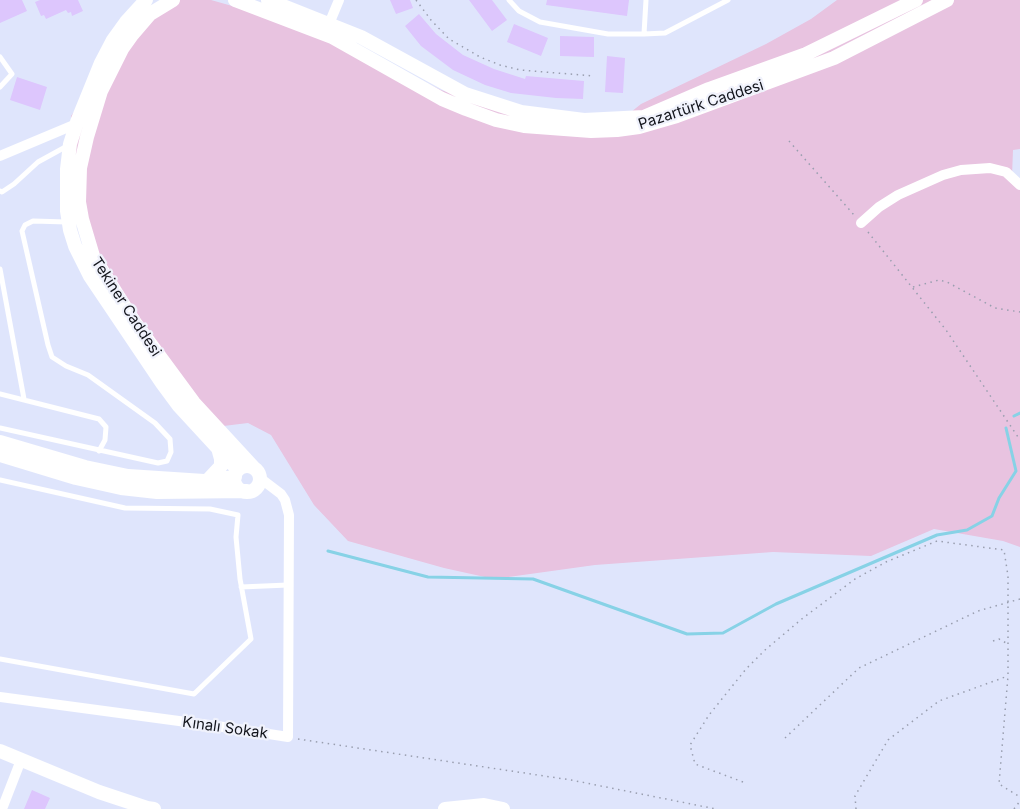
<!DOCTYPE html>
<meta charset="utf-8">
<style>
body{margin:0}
canvas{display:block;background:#dfe5fc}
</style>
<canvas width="1020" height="809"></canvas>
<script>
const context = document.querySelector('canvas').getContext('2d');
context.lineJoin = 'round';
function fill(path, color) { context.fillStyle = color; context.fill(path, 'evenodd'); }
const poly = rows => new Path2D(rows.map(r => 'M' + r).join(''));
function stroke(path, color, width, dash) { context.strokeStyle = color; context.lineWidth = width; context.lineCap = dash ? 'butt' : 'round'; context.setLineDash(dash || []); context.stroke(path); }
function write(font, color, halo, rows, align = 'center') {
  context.font = font + ' Inter,sans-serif'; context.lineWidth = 4.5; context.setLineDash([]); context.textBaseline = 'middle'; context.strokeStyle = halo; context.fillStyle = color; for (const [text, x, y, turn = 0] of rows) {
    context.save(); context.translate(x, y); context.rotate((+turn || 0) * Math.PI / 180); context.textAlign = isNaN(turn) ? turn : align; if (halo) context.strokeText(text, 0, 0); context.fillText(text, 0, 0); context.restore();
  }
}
fill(poly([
 [165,0,211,0,257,13,338,40,441,90,536,121,621,120,641,104,766,44,811,19,837,0,1020,0,1020,149,1013,150,1012,176,1020,184,1020,547,1003,541,934,529,871,556,773,552,595,565,494,579,444,568,348,541,314,505,271,435,248,423,207,428,88,265,71,116,116,53]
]), '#e8c3e0');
stroke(poly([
 [1014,416,1020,413],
 [328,551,428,577,533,579,687,634,723,633,776,604,937,535,967,530,992,516,999,498,1016,471,1006,428]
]), '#87d2e6', 3);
fill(poly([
 [0,0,22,0,27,11,0,23],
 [40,0,78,0,83,11,72,16,71,12,68,13,66,10,46,19,44,15,41,16,35,2],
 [390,0,410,0,413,8,396,14],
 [469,0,492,0,507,20,492,31],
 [547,0,629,0,627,16,546,5],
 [419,14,436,34,463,55,494,69,525,79,526,76,584,81,583,99,556,98,511,93,485,85,453,70,421,46,405,26],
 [514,24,548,38,541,56,507,42],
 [560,36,594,37,594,57,560,56],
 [607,56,625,58,623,93,605,92],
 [17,77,47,87,40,110,10,100],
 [32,790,50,798,45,809,24,809]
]), '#ddc6fd');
stroke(poly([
 [416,0,431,20,449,39,480,57,500,65,520,70,594,76],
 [789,141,854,215],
 [868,232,946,330,1020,440],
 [913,287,939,280,947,282,995,308,1020,312],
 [993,641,999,639,1008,644],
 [785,738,859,668,978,611,1020,599],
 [298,739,571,780,716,809],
 [743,782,695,764,690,745,709,715,746,669,765,650,803,618,855,579,886,562,937,541,1004,550,1008,576,1008,676,999,784,1020,797],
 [856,809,855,796,888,740,939,701,1008,676],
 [1014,809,1020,801]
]), '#999eaf', 1.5, [1.5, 4.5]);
stroke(poly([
 [509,0,519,11,540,22,608,34,644,34,646,0],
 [644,34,665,33,728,0],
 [0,57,12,74,0,87],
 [0,191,2,192,14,184,38,162,69,145],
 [0,269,24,399],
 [0,394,99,419,106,427,105,440,99,451],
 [0,428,158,463,167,461,171,452,170,439,155,423,88,375,66,366,52,357,48,345,22,231,25,225,33,221,67,222],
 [0,480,125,508,210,509,238,515,236,537,240,579,251,639,194,694,0,659],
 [241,587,288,585]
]), '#fff', 5);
stroke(poly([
 [329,24,339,0],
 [0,156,76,124],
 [861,223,879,207,898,195,943,175,961,170,990,168,1006,172,1020,185],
 [0,697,231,728,288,737,289,515,285,500,281,494,260,478],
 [2,809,21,760]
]), '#fff', 10);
stroke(poly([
 [146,0,126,22,113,40,101,63,77,122,70,144,67,169,67,211,70,230,75,246,90,276,162,383,179,406,238,470],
 [173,0,150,14,132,35,122,49,101,91,87,137,80,168,79,202,82,219,93,256,135,323,194,403,254,468],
 [235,0,332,37,442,99,466,109,496,120,524,126,591,131,617,130,639,127,677,116,834,58,947,0],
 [268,0,361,37,465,94,521,112,584,120,644,117,709,89,806,54,916,0],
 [0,442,85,467,128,476,204,481,235,477],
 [0,455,76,478,121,488,157,492,247,491],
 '234 479a13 13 0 1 1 26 0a13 13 0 1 1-26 0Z',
 [207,481,221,466,221,459,218,448],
 [0,751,99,792,147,808,154,809],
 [445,809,484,805,503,809]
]), '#fff', 14);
write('15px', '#13151c', '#f0f2fc', [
 ["Pazartürk Caddesi",701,105,-18],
 ["Tekiner Caddesi",126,307,57],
 ["Kınalı Sokak",225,728,8]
]);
</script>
